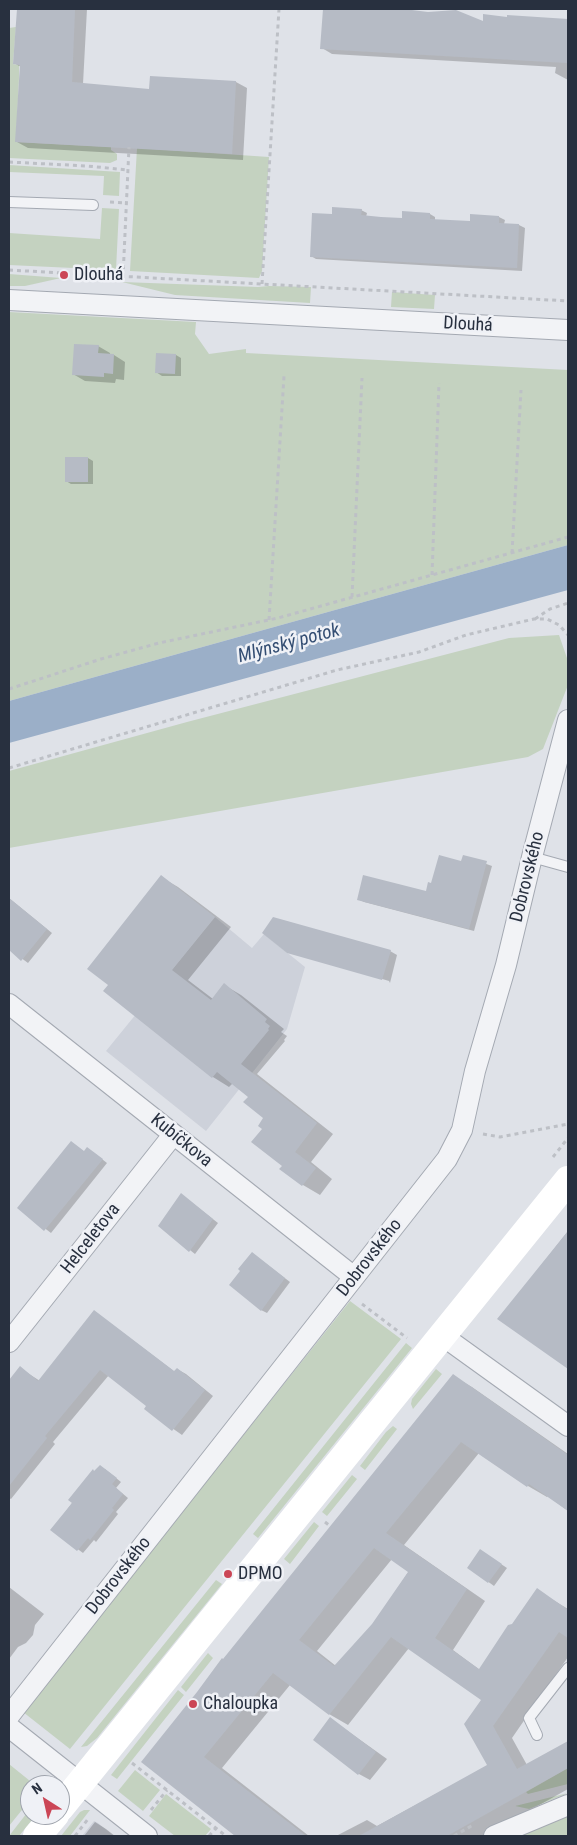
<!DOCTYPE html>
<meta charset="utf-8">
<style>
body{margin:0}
#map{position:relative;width:577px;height:1845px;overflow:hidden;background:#dfe2e8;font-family:"Roboto Condensed",sans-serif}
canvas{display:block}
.frame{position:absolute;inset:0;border:10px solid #28303f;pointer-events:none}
.north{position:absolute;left:20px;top:1775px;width:50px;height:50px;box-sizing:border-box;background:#eff1f6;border:1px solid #9fa4ad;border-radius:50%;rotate:325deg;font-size:14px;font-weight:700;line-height:20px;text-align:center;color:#28303f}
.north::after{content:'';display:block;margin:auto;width:18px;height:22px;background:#cb4656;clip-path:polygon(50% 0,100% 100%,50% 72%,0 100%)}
</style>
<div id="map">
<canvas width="577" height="1845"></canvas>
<div class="frame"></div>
<div class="north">N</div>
</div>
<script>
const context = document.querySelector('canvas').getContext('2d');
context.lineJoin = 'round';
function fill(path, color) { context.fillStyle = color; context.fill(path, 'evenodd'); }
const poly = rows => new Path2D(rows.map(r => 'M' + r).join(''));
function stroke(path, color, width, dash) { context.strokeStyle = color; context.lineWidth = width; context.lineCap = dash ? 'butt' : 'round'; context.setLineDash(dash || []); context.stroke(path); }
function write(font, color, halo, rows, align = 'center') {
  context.font = font + ' "Roboto Condensed",sans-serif'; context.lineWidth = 5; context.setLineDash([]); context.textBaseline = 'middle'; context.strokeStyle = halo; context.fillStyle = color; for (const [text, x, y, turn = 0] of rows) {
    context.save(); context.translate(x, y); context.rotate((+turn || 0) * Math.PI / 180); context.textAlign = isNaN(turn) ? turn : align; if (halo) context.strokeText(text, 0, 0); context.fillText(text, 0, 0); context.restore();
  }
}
fill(poly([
 [215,917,252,948,264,934,305,967,287,1029,206,1131,106,1051],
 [94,1821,98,1823,114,1836,82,1836]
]), '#cdd1da');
fill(poly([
 [16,27,13,64,19,65,19,78,16,142,111,147,111,150,117,154,117,160,110,163,9,158,9,28],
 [137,148,269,157,262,271,259,278,130,271],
 [9,165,120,172,119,196,103,195,104,176,9,172],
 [102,208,119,209,116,270,9,265,9,233,100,239],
 [9,274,61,278,25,286,9,286],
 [122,282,258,287,269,286,311,287,310,303,175,295],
 [392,292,435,295,434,309,391,307],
 [9,312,196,322,195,334,209,354,246,349,246,353,568,370,568,545,9,701],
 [559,635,568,661,568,685,543,749,528,757,9,848,9,771,187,722,509,638],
 [350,1301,401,1339,70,1749,23,1712],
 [406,1343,412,1348,258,1538,253,1534],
 [436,1369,442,1374,413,1409,411,1404,412,1399],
 [393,1426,397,1429,365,1470,360,1466,386,1432],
 [352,1475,357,1479,327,1516,322,1512],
 [314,1522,319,1526,290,1564,284,1559],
 [216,1580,222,1584,97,1738,87,1746,81,1747],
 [208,1653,213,1658,186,1692,181,1687],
 [178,1690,184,1695,117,1779,111,1775],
 [9,1764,35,1785,30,1785,30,1800,9,1826],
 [568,1768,568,1784,528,1794,526,1792],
 [135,1770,160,1790,143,1811,118,1791],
 [568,1793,529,1809,515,1806],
 [166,1794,211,1829,205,1836,175,1836,149,1816],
 [30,1809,30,1815,36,1815,19,1836,9,1836],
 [84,1810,90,1810,70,1836,61,1836,80,1812],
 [568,1815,568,1836,514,1836]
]), '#c4d2c0');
fill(poly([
 [568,545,568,590,9,743,9,701]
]), '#9bafc8');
fill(poly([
 [18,9,87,9,83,84,150,90,151,78,236,82,247,88,243,160,28,148,17,142,21,67,14,63],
 [324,9,350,9,370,14,484,23,508,18,508,17,568,20,568,80,555,73,556,67,332,54,322,48],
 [361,210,367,213,366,217,403,219,430,214,435,217,435,221,471,223,472,216,499,217,505,220,504,224,519,225,525,228,522,271,316,259,311,256,333,215],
 [98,346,110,353,110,355,114,355,125,362,124,380,116,379,115,383,85,381,73,374],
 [176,355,181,358,181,376,162,376,156,372],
 [88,458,93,461,93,484,71,484,66,481],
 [464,856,492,866,474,931,364,902,358,899,427,892,432,885,462,863],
 [161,877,178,887,231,927,188,980,213,999,224,985,241,995,284,1029,281,1032,287,1036,284,1040,285,1041,257,1074,333,1134,311,1162,332,1179,320,1195,303,1185,281,1169,283,1166,264,1129,265,1118,250,1097,233,1083,229,1087,213,1077,109,985],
 [9,898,52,933,28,963,9,949],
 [288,951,390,951,397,955,390,983,389,981],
 [85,1152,93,1152,107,1163,51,1233,18,1208],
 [182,1195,218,1223,195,1254,159,1226],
 [568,1231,568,1368,499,1319],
 [252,1253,290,1282,267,1313,261,1310],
 [94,1311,175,1372,177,1369,186,1374,213,1396,182,1435,145,1409,148,1406,109,1375,53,1442,55,1444,11,1499,9,1498,9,1382,20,1368,40,1381],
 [453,1376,472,1387,568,1454,568,1511,548,1496,547,1497,528,1486,479,1453,404,1545,485,1601,453,1650,480,1670,537,1590,568,1609,568,1657,512,1738,527,1765,568,1743,568,1789,484,1836,336,1836,367,1820,377,1826,489,1765,483,1700,409,1648,348,1725,329,1714,290,1685,222,1768,309,1836,237,1836,143,1761],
 [392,1559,409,1571,373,1625,336,1666,317,1651],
 [105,1469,121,1482,116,1488,128,1498,116,1512,118,1514,96,1542,94,1540,83,1553,52,1530,95,1472],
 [486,1554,507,1568,494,1586,468,1567],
 [9,1587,44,1614,35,1625,33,1635,26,1643,18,1647,9,1659],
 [331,1719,387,1759,370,1780,359,1774],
 [95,1822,106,1829,115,1836,84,1836]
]), '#0003');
fill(poly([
 [17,9,75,9,72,82,149,89,150,76,236,81,232,154,15,142,20,65,13,64],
 [323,9,404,9,428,12,456,10,483,21,483,14,507,17,507,15,568,19,568,63,320,49],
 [332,207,362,209,361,215,381,217,402,218,402,211,430,213,430,219,470,221,470,214,499,216,499,223,519,224,517,268,310,257,312,213,332,214],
 [74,344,99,345,98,353,114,354,113,374,104,373,104,377,72,375],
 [156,353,176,354,175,374,155,373],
 [65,457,88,457,88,482,65,482],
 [439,855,461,861,463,855,487,861,469,929,357,900,363,875,426,891,428,882,431,883],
 [161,875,215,917,172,970,211,1000,224,983,267,1019,265,1022,270,1026,268,1029,269,1030,241,1064,317,1123,295,1152,316,1168,302,1186,279,1169,282,1166,251,1142,262,1129,258,1126,263,1118,243,1102,248,1097,217,1072,212,1078,103,991,108,985,87,969],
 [9,898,47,929,21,961,9,950],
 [273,917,391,950,382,980,287,953,262,933],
 [71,1141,84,1151,87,1147,103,1159,44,1231,17,1208],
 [181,1193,213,1219,189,1252,158,1226],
 [568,1231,568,1369,497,1319],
 [252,1252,285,1278,261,1311,229,1285,240,1271,238,1269],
 [94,1310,174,1371,177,1368,205,1390,172,1431,144,1409,146,1406,100,1370,45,1436,47,1438,9,1486,9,1380,20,1366,38,1381],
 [453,1374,568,1455,568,1511,529,1484,527,1487,461,1442,386,1533,467,1589,435,1638,479,1669,508,1625,512,1624,537,1588,568,1610,568,1638,559,1632,493,1726,517,1769,568,1741,568,1768,447,1836,359,1836,487,1765,464,1724,481,1700,391,1637,329,1715,273,1673,204,1757,306,1836,235,1836,141,1762,197,1692,222,1658,223,1659],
 [374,1548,408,1572,372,1624,334,1666,299,1640],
 [100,1465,117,1478,112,1484,123,1494,112,1508,114,1510,90,1540,88,1538,77,1551,50,1530,72,1503,68,1500,93,1469,94,1471],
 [480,1549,502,1564,488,1583,467,1568],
 [330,1717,376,1752,358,1775,313,1740]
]), '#b6bbc5');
const lane = poly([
 [9,202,93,205],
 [532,857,568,867],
 [537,1735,529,1718,568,1668]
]);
const street = poly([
 [9,300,568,330],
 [9,1004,354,1277],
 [443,1336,568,1426],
 [9,1342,173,1135],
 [9,1716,447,1159,462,1130,475,1071,506,965,532,857,568,720],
 [9,1727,147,1836],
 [494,1836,568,1805]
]);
stroke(lane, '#a4a9b2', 12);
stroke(street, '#a4a9b2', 22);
stroke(poly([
 [9,162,87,166,128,170],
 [110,202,126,203],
 [9,270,568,301],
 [123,277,129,147],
 [262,284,279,9],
 [512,553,521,390],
 [432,575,439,383],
 [352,597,362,378],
 [535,619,550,609,568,603],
 [269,620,284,376],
 [9,689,101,659,159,643,278,618,568,537],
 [9,768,337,670,419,652,466,635,534,619,547,619,559,625,568,635],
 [483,1134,500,1137,568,1124],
 [553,1157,568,1138],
 [362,1304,407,1338],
 [325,1522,330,1526],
 [132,1763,226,1836],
 [151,1810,167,1790],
 [75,1836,88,1819],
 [209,1836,216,1828],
 [454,1836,473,1825]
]), '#bdc0c6', 3, [4, 4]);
stroke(lane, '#f2f3f6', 10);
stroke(street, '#f2f3f6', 20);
stroke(poly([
 [60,1808,568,1180],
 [37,1836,55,1815]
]), '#fff', 28);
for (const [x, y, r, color] of [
 [64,275,5,"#cb4656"],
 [228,1574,5,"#cb4656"],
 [193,1704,5,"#cb4656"]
]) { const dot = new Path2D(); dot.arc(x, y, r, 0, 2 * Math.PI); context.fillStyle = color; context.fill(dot); stroke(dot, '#eff1f6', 2); }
write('18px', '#28303f', '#eff1f6', [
 ["Dlouhá",74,275],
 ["DPMO",238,1574],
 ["Chaloupka",203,1704]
], 'left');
write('18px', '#28303f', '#eff1f6', [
 ["Dlouhá",468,325,3],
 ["Dobrovského",528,877,-76],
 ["Kubíčkova",181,1141,39],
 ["Helceletova",91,1239,-52],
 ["Dobrovského",370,1258,-52],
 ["Dobrovského",119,1576,-52]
]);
write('italic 19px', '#334d72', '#eff1f6', [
 ["Mlýnský potok",289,644,-15]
]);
</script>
